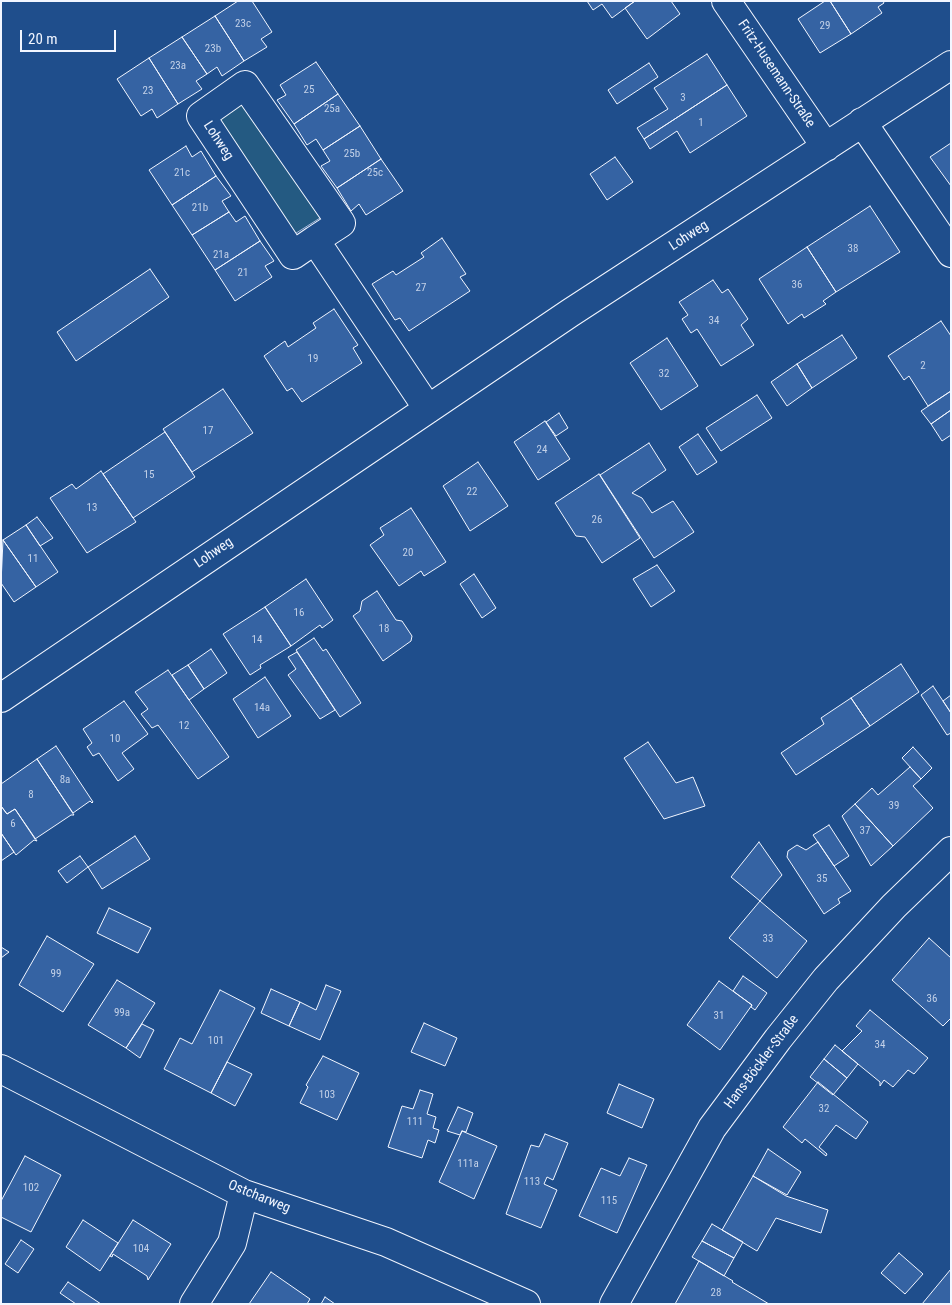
<!DOCTYPE html>
<meta charset="utf-8">
<style>
body{margin:0}
#map{position:relative;width:952px;height:1305px;overflow:hidden;background:#1f4e8c;font-family:"Roboto Condensed",sans-serif}
canvas{display:block}
.frame{position:absolute;inset:0;border:2px solid #f2f6ff;pointer-events:none}
.scale{position:absolute;left:20px;top:30px;width:96px;height:22px;box-sizing:border-box;border:2px solid #f2f6ff;border-top:0;padding-left:6px;font-size:15px;line-height:18px;white-space:nowrap;color:#f2f6ff;-webkit-text-stroke:4px #1f4e8c;paint-order:stroke}
</style>
<div id="map">
<canvas width="952" height="1305"></canvas>
<div class="frame"></div>
<div class="scale">20 m</div>
</div>
<script>
const context = document.querySelector('canvas').getContext('2d');
context.lineJoin = 'round';
function fill(path, color) { context.fillStyle = color; context.fill(path, 'evenodd'); }
const poly = rows => new Path2D(rows.map(r => 'M' + r).join(''));
function stroke(path, color, width, dash) { context.strokeStyle = color; context.lineWidth = width; context.lineCap = dash ? 'butt' : 'round'; context.setLineDash(dash || []); context.stroke(path); }
function write(font, color, halo, rows, align = 'center') {
  context.font = font + ' "Roboto Condensed",sans-serif'; context.lineWidth = 4; context.setLineDash([]); context.textBaseline = 'middle'; context.strokeStyle = halo; context.fillStyle = color; for (const [text, x, y, turn = 0] of rows) {
    context.save(); context.translate(x, y); context.rotate((+turn || 0) * Math.PI / 180); context.textAlign = isNaN(turn) ? turn : align; if (halo) context.strokeText(text, 0, 0); context.fillText(text, 0, 0); context.restore();
  }
}
const green = poly([
 [243,100,320,218,293,235,214,118,243,100]
]);
fill(green, '#245a82');
stroke(green, '#a8bbd7', 1);
const building = poly([
 [238,1,252,1,272,32,261,39,267,47,244,61,215,16,238,1],
 [587,1,635,1,612,18,602,4,593,10,587,1],
 [635,1,671,1,680,14,647,39,625,8,635,1],
 [825,1,830,1,851,34,820,53,798,19,825,1],
 [830,1,883,1,884,3,878,7,882,13,851,34,830,1],
 [215,16,244,61,222,76,217,67,207,74,182,37,215,16],
 [182,37,207,74,196,81,202,89,178,104,149,58,182,37],
 [707,54,727,85,644,139,637,128,668,109,654,88,707,54],
 [149,58,178,104,157,118,152,109,141,116,117,79,149,58],
 [316,62,338,94,294,124,277,100,286,95,280,85,316,62],
 [649,63,658,77,617,104,608,90,649,63],
 [727,85,747,116,690,153,677,131,650,149,644,139,727,85],
 [338,94,360,126,323,150,316,139,307,145,294,124,338,94],
 [360,126,381,159,337,188,321,166,330,161,323,150,360,126],
 [951,143,951,186,930,157,951,143],
 [186,146,192,157,201,151,216,176,172,205,149,170,186,146],
 [615,157,633,182,607,200,590,174,615,157],
 [381,159,403,191,366,215,359,204,351,211,337,188,381,159],
 [216,176,231,196,222,201,229,212,192,235,172,205,216,176],
 [870,206,900,252,836,292,807,247,870,206],
 [229,212,236,222,245,216,260,241,215,270,192,235,229,212],
 [442,238,466,274,460,277,470,291,409,331,400,318,395,320,372,284,393,271,396,275,424,257,421,253,442,238],
 [260,241,274,261,265,266,272,277,235,301,215,270,260,241],
 [807,247,836,292,823,301,826,304,804,318,802,314,788,324,759,279,807,247],
 [150,269,169,297,76,361,57,332,150,269],
 [713,280,722,293,728,289,748,319,741,325,754,345,721,366,697,329,691,333,682,319,688,315,679,302,713,280],
 [334,309,358,345,353,348,362,363,302,402,292,388,287,391,264,356,285,341,288,347,316,328,313,323,334,309],
 [941,321,951,336,951,391,928,406,909,376,904,380,888,356,941,321],
 [842,335,857,358,812,388,797,364,842,335],
 [667,338,698,386,661,410,630,363,667,338],
 [797,364,812,388,787,406,771,382,797,364],
 [223,389,253,433,192,472,163,429,223,389],
 [951,391,951,410,931,424,921,411,951,391],
 [757,395,772,418,721,451,706,428,757,395],
 [951,410,951,435,942,441,931,424,951,410],
 [559,413,568,428,556,436,546,422,559,413],
 [545,421,570,459,538,480,514,442,545,421],
 [165,432,195,477,133,518,103,474,165,432],
 [698,434,717,462,697,475,679,447,698,434],
 [649,443,666,470,632,493,642,498,652,513,673,501,694,532,654,558,600,475,649,443],
 [478,462,508,506,470,531,443,486,478,462],
 [101,471,136,522,87,553,50,498,72,484,76,489,101,471],
 [599,474,640,538,602,563,585,537,576,536,555,503,599,474],
 [411,508,446,562,424,576,421,571,399,586,370,545,384,535,380,528,411,508],
 [37,517,53,538,40,546,26,525,37,517],
 [26,525,58,572,36,587,3,540,26,525],
 [3,540,36,587,14,602,1,583,3,540],
 [657,565,675,591,651,607,633,579,657,565],
 [474,574,496,608,482,618,460,584,474,574],
 [306,579,333,620,322,628,320,625,291,646,265,607,306,579],
 [377,591,396,620,402,621,412,636,411,641,383,661,353,616,360,611,362,601,377,591],
 [265,607,291,646,260,665,261,668,250,675,223,634,265,607],
 [314,638,323,651,326,649,361,703,340,717,296,650,314,638],
 [211,649,227,673,204,689,188,665,211,649],
 [297,652,335,710,320,719,288,675,296,669,288,657,297,652],
 [901,664,919,692,870,726,851,698,901,664],
 [188,665,204,689,189,700,172,675,188,665],
 [168,670,229,757,198,779,158,725,152,728,141,714,148,709,135,692,168,670],
 [265,677,291,716,258,738,233,699,265,677],
 [933,686,951,713,951,733,947,735,921,695,933,686],
 [951,695,951,713,943,701,951,695],
 [851,698,870,726,796,775,781,753,824,724,821,718,851,698],
 [124,701,148,734,122,753,134,769,118,781,99,753,93,756,87,747,92,743,83,729,124,701],
 [648,742,676,783,693,777,705,806,664,819,624,758,648,742],
 [56,746,93,802,92,803,90,801,73,813,37,759,56,746],
 [913,747,932,768,921,779,902,758,913,747],
 [37,759,74,815,71,815,35,839,15,809,7,814,1,806,1,784,37,759],
 [910,767,921,779,913,786,933,808,893,846,855,804,872,788,878,795,910,767],
 [855,804,893,846,871,866,842,816,855,804],
 [1,806,7,814,15,809,37,841,34,840,16,855,1,833,1,806],
 [829,825,849,856,834,866,813,835,829,825],
 [1,833,14,852,1,861,1,833],
 [135,836,150,859,102,889,88,867,135,836],
 [759,842,782,875,760,901,731,877,759,842],
 [818,842,851,891,838,899,840,903,824,914,787,857,788,851,797,845,806,850,818,842],
 [80,856,88,867,67,883,58,871,80,856],
 [760,901,807,941,777,978,729,938,760,901],
 [109,908,151,928,138,953,97,933,109,908],
 [47,936,94,964,63,1012,19,985,47,936],
 [929,938,951,958,951,1018,943,1026,892,980,929,938],
 [1,947,9,952,1,958,1,947],
 [743,976,767,993,755,1010,751,1007,752,1005,733,991,743,976],
 [117,980,155,1003,126,1048,88,1025,117,980],
 [719,981,752,1005,720,1050,687,1025,719,981],
 [326,985,341,991,320,1040,289,1026,300,1002,316,1010,326,985],
 [271,989,300,1002,289,1026,261,1013,271,989],
 [220,990,255,1008,211,1093,164,1069,180,1038,192,1044,220,990],
 [870,1010,928,1058,914,1074,908,1070,893,1087,884,1080,880,1086,880,1082,842,1051,862,1031,856,1026,870,1010],
 [424,1023,457,1038,445,1066,411,1052,424,1023],
 [142,1024,154,1030,140,1058,126,1048,142,1024],
 [835,1045,858,1064,847,1078,824,1059,835,1045],
 [323,1056,359,1073,337,1120,300,1103,308,1087,306,1085,323,1056],
 [824,1059,847,1078,833,1095,810,1077,824,1059],
 [227,1062,252,1074,235,1106,211,1093,227,1062],
 [818,1082,868,1122,856,1139,836,1125,819,1147,827,1154,826,1156,805,1139,802,1143,783,1127,818,1082],
 [619,1084,654,1099,642,1128,607,1113,619,1084],
 [420,1090,433,1094,427,1114,436,1117,433,1128,439,1130,435,1143,428,1140,422,1158,388,1147,402,1106,413,1109,420,1090],
 [458,1107,473,1113,466,1132,462,1131,460,1135,447,1131,458,1107],
 [462,1131,497,1146,474,1199,439,1182,462,1131],
 [545,1134,568,1143,553,1180,547,1177,544,1184,557,1190,541,1228,506,1214,531,1145,539,1147,545,1134],
 [768,1149,801,1172,787,1195,753,1176,768,1149],
 [25,1156,61,1175,31,1232,1,1217,1,1201,25,1156],
 [629,1158,647,1165,617,1233,579,1216,601,1168,620,1176,629,1158],
 [753,1176,786,1196,828,1210,821,1233,776,1218,757,1251,722,1230,753,1176],
 [83,1220,118,1243,100,1271,66,1247,83,1220],
 [133,1220,171,1244,148,1280,147,1276,113,1254,112,1257,110,1256,133,1220],
 [712,1224,743,1242,734,1258,702,1241,712,1224],
 [21,1240,34,1249,18,1273,5,1264,21,1240],
 [702,1241,734,1258,724,1276,692,1257,702,1241],
 [899,1253,923,1274,905,1294,881,1273,899,1253],
 [699,1261,733,1281,732,1282,769,1304,675,1304,699,1261],
 [951,1269,951,1304,922,1304,951,1269],
 [271,1272,310,1299,307,1304,249,1304,271,1272],
 [68,1282,101,1304,76,1304,60,1293,68,1282],
 [325,1297,335,1304,321,1304,325,1297]
]);
fill(building, '#3563a3');
stroke(building, '#f2f6ff', 1);
const minor = poly([
 [726,1,826,147],
 [862,122,951,253],
 [315,240,293,255,201,116,245,85,341,223,315,240,428,409],
 [1,698,570,313,951,65],
 [1,1069,244,1194,386,1242,526,1304],
 [194,1304,232,1243,244,1194],
 [614,1304,712,1128,778,1039,826,979,894,906,951,851]
]);
stroke(minor, '#f2f6ff', 30);
stroke(minor, '#1f4e8c', 28);
write('11px', '#c3d1e8', null, [
 ["23c",243,24],
 ["29",825,26],
 ["23b",213,49],
 ["23a",178,66],
 ["25",309,90],
 ["23",148,91],
 ["3",683,98],
 ["25a",332,109],
 ["1",701,123],
 ["25b",352,154],
 ["21c",182,173],
 ["25c",375,173],
 ["21b",200,208],
 ["38",853,249],
 ["21a",221,255],
 ["21",243,273],
 ["36",797,285],
 ["27",421,288],
 ["34",714,321],
 ["19",313,359],
 ["2",923,366],
 ["32",664,374],
 ["17",208,431],
 ["24",542,450],
 ["15",149,475],
 ["22",472,492],
 ["13",92,508],
 ["26",597,520],
 ["20",408,553],
 ["11",33,559],
 ["16",299,613],
 ["18",384,629],
 ["14",257,640],
 ["14a",262,708],
 ["12",184,726],
 ["10",115,739],
 ["8a",65,780],
 ["8",31,795],
 ["39",894,806],
 ["6",13,824],
 ["37",865,831],
 ["35",822,879],
 ["33",768,939],
 ["99",56,974],
 ["36",932,999],
 ["99a",122,1013],
 ["31",719,1016],
 ["101",216,1041],
 ["34",880,1045],
 ["103",327,1095],
 ["32",824,1109],
 ["111",415,1122],
 ["111a",468,1164],
 ["113",532,1182],
 ["102",31,1188],
 ["115",609,1201],
 ["104",141,1249],
 ["28",716,1293]
]);
write('14px', '#f2f6ff', '#1f4e8c', [
 ["Fritz-Husemann-Straße",776,74,56],
 ["Lohweg",218,141,57],
 ["Lohweg",689,236,-33],
 ["Lohweg",214,553,-34],
 ["Hans-Böckler-Straße",762,1062,-53],
 ["Ostcharweg",259,1197,22]
]);
</script>
